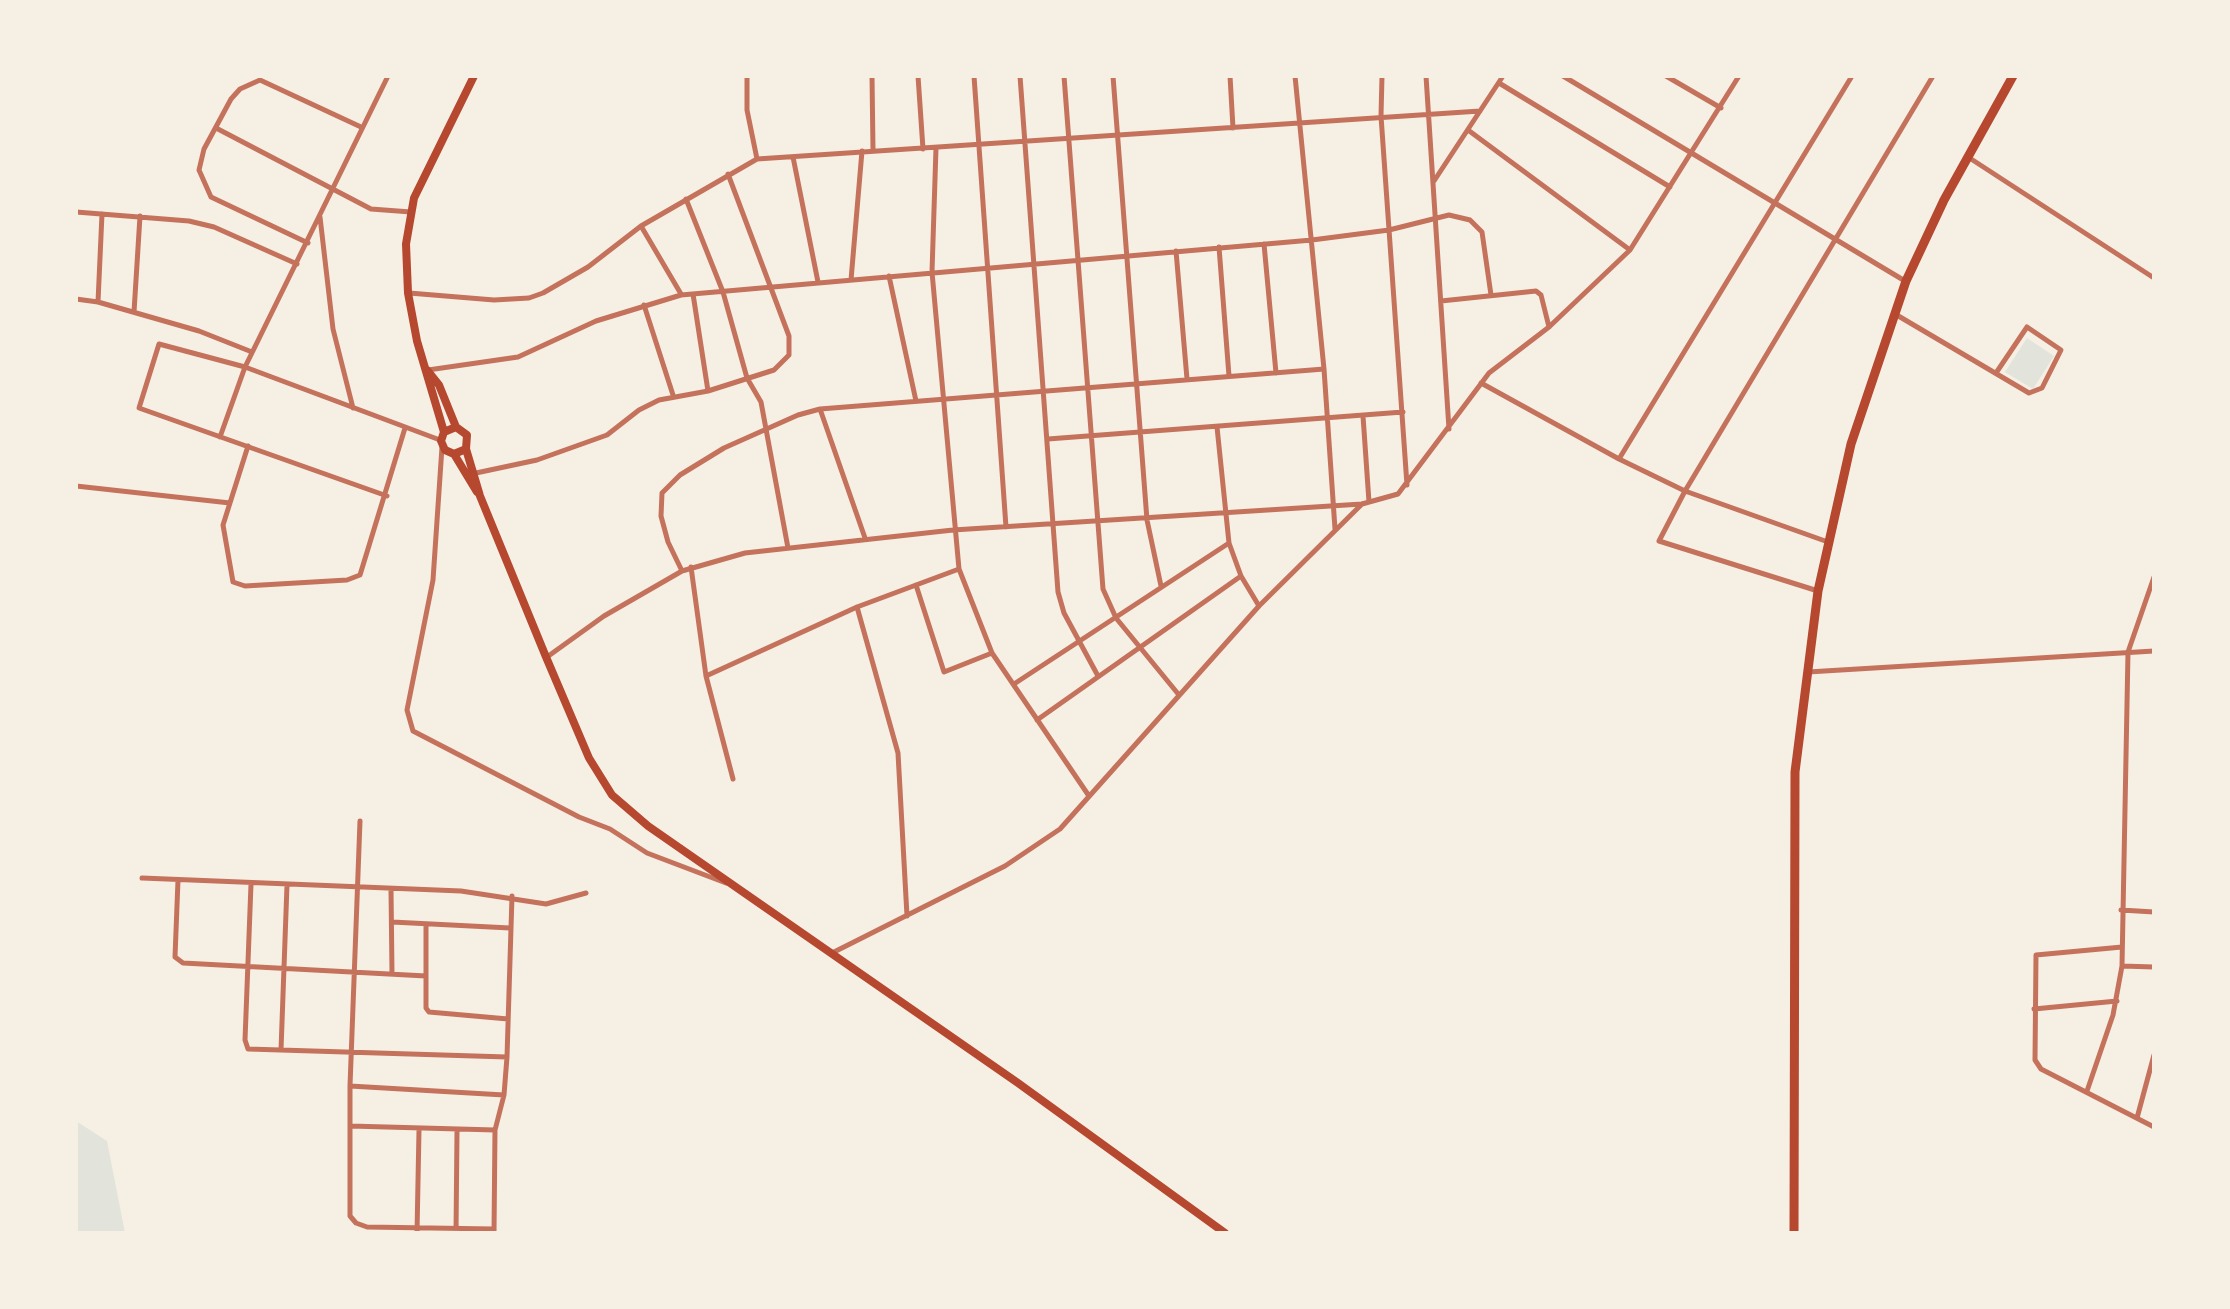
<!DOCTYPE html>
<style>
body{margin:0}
#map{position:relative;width:2230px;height:1309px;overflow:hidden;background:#f6efe4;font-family:Montserrat,sans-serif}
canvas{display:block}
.frame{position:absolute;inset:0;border:78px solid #f6efe4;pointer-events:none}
</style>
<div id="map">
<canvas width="2230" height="1309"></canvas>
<div class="frame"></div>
</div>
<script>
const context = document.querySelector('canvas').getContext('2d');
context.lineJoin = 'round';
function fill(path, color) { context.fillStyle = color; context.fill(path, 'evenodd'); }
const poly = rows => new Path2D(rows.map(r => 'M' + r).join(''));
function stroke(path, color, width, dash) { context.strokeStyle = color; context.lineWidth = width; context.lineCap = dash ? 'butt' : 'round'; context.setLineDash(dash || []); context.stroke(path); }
fill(poly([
 [2027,338,2054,356,2033,389,2005,372],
 [76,1121,107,1141,125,1233,76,1233]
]), '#e2e4dc');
stroke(poly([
 [747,76,747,110,757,159],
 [872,76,873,150],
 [918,76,923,149],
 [974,76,1006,527],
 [1020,76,1058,592,1064,613,1098,676],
 [1064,76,1103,589,1116,618,1179,695],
 [1113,76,1147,520,1161,586],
 [1230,76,1233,128],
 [1295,76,1324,369,1335,529],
 [1382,76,1381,116,1407,485],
 [1426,76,1449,429],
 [1563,76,1905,281],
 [1666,76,1721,108],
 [1499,83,1670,187],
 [216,128,371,209,411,212],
 [1468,130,1630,250],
 [936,148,932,272,959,569,992,653,1089,796],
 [793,157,818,282],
 [1968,157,2154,278],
 [1434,181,1503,76],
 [686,199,723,292,747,378,761,402,788,548],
 [76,212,189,221,214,227,297,264],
 [320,217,333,329,353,408],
 [641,226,681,294],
 [308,243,211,197,199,170,204,149,231,99,240,89,260,80,361,127],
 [1264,244,1276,373],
 [1219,247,1229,376],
 [1176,251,1187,379],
 [889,276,916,401],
 [851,280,862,151],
 [409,293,494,300,529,298,543,293,588,267,641,226,757,159,1480,111],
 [693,294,708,391],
 [76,299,98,302,199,331,252,352],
 [1441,301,1536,291,1541,295,1549,327],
 [98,302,102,214],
 [644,305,673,395],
 [134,312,140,216],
 [1895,314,2029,393,2042,388,2061,350,2027,327,1996,373],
 [428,370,518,357,596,321,681,295,1312,240,1389,230,1449,215,1470,220,1482,232,1491,295],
 [1481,383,1619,459,1685,491,1828,542],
 [820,409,865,538],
 [1363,416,1369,502],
 [1217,427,1229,543,1241,576,1259,606],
 [220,437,245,367,388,76],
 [1048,439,1403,412],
 [248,446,223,525,233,582,245,586,347,580,360,575,405,428],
 [442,447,433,580,407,710,413,731,579,817,610,829,647,853,726,883],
 [1619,459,1852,76],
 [476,473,537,460,607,435,639,410,659,400,708,391,774,370,789,355,789,336,728,174],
 [76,486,230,503],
 [387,496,139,408,159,344,245,367,440,440],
 [691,567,706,676,733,779],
 [682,571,668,542,661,516,662,493,680,475,724,448,798,415,820,409,1324,369],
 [916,585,944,672,992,653],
 [1818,591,1659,541,1685,491,1933,76],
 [857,607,898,753,907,916],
 [547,657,604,616,682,571,745,553,953,530,1362,504,1398,494,1489,373,1549,327,1630,250,1739,76],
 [1808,672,2154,651],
 [706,676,857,607,959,569],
 [1014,684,1229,543],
 [1037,720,1241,576],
 [360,821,350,1086,350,1216,356,1223,367,1227,494,1229],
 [142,878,461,891,546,904,586,893],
 [178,880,175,957,183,963,426,976],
 [251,884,245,1040,248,1049,507,1057,504,1095,495,1130,494,1233],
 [391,889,392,973],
 [2121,910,2154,912],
 [392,922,510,928],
 [426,924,426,1008,429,1012,508,1019],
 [2122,947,2036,955,2035,1060,2041,1069,2154,1127],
 [832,953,1005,866,1060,829,1259,606,1362,504],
 [2122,966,2154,967],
 [2034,1009,2117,1001],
 [281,1050,287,885],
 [507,1057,512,896],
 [350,1086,504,1095],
 [2087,1091,2113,1015,2122,966,2128,652,2154,577],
 [2137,1118,2154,1055],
 [350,1126,495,1130],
 [417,1233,419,1130],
 [456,1233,457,1131]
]), '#c5725c', 5);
stroke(poly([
 [427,370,439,385,456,427,467,435,466,449,454,454,445,450,441,441,444,432,456,427],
 [444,432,417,341,408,293,406,244,414,198,474,76],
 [466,449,480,496,546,657,589,758,612,795,648,826,1018,1083,1225,1233],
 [454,454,477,492]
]), '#b5482f', 8);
stroke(poly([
 [1794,1233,1795,772,1818,591,1851,444,1906,281,1944,200,2013,76]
]), '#b5482f', 9);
</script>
